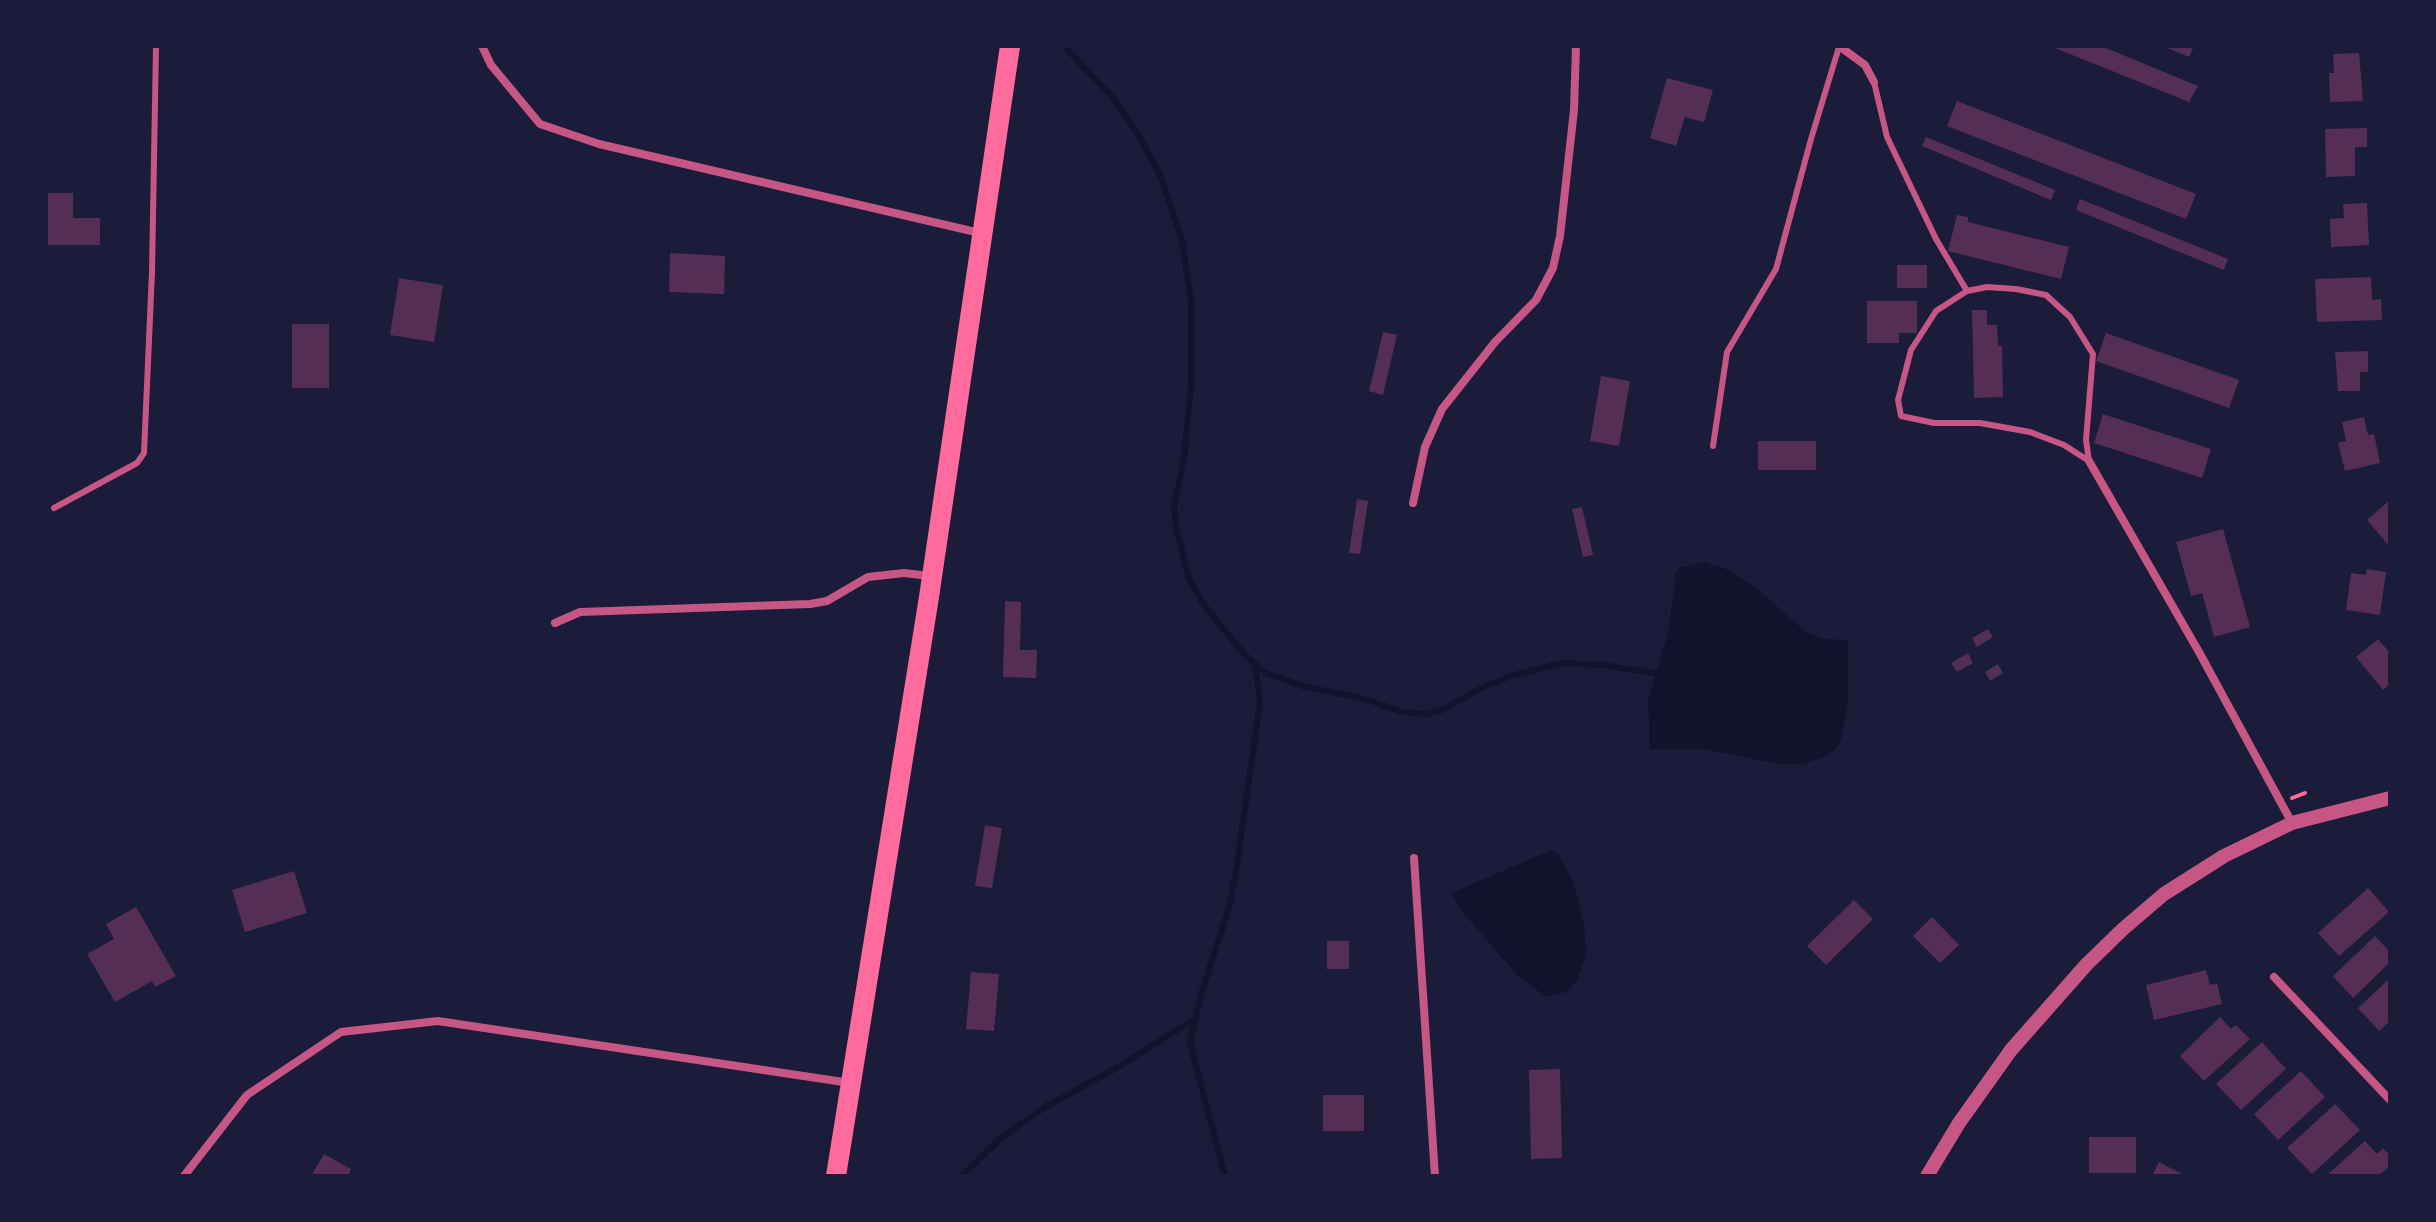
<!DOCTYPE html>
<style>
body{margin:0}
#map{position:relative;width:2436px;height:1222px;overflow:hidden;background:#1b1b3a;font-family:"DM Sans",sans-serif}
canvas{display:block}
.frame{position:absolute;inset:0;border:48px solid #1b1b3a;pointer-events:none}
</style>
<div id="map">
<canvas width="2436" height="1222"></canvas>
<div class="frame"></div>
</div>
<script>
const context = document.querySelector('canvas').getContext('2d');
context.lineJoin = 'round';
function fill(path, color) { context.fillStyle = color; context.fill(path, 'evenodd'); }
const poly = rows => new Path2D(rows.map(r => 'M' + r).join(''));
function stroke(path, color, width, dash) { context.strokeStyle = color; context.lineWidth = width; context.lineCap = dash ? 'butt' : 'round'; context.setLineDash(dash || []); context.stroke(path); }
fill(poly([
 [1704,562,1726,569,1754,586,1807,633,1824,639,1848,640,1848,702,1842,736,1837,747,1824,758,1801,764,1779,764,1704,749,1650,749,1648,700,1668,633,1676,573,1679,568],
 [1552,850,1558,854,1573,882,1584,925,1586,955,1577,981,1567,992,1545,996,1519,977,1461,910,1451,893]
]), '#12122b');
stroke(poly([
 [1064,46,1112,97,1138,134,1161,177,1182,240,1191,302,1191,385,1184,458,1174,508,1176,527,1189,579,1204,605,1244,654,1266,673,1302,686,1365,699,1403,712,1427,714,1442,710,1483,687,1511,676,1561,663,1603,665,1664,675],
 [962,1176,1002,1137,1045,1107,1113,1070,1195,1019],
 [1225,1176,1190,1043,1201,994,1229,908,1236,871,1260,702,1255,663]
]), '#12122b', 6);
fill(poly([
 [2050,46,2101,46,2198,86,2189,102],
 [2163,46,2194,46,2189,57],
 [2359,53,2363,101,2330,102,2329,73,2334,73,2333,54],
 [1667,78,1713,90,1704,122,1685,117,1676,146,1650,138],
 [1957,101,2196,194,2186,219,1947,126],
 [2367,128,2367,147,2355,147,2355,176,2326,177,2325,129],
 [1926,137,2055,190,2051,200,1922,146],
 [46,193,73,193,73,218,100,218,100,245,46,245],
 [2080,199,2228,259,2224,270,2076,210],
 [2367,203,2369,245,2331,247,2330,219,2344,218,2343,204],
 [1957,215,1968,217,1968,222,2069,247,2061,279,1948,251],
 [670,253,725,256,724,294,669,292],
 [1897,265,1927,265,1927,288,1897,288],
 [2371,277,2372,300,2381,299,2382,320,2317,322,2315,279],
 [399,278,443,285,434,342,390,335],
 [1867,301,1917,301,1917,333,1899,333,1899,343,1867,343],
 [1972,310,1987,310,1987,325,1997,325,1998,346,2002,346,2003,397,1974,398],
 [292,324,329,324,329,388,292,388],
 [1383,332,1397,335,1383,395,1369,391],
 [2106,333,2239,380,2229,408,2096,361],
 [2368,351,2368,372,2360,372,2360,391,2338,391,2335,352],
 [1601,376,1630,381,1619,446,1590,441],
 [2103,414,2211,449,2202,478,2094,443],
 [2364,417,2368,435,2374,434,2380,463,2345,471,2338,443,2346,441,2342,422],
 [1758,441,1816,441,1816,470,1758,470],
 [1357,499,1368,501,1360,554,1349,553],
 [2390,500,2390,547,2367,520],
 [1582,507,1593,555,1583,557,1572,509],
 [2223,529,2250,627,2214,637,2202,593,2191,596,2176,542],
 [2367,569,2386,572,2380,615,2346,610,2351,573,2366,575],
 [1005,601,1021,602,1020,650,1037,650,1036,678,1003,677],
 [1988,629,1993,637,1977,647,1972,638],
 [2378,639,2390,653,2390,684,2383,690,2356,657],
 [1968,653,1973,663,1957,672,1951,663],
 [1998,664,2003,673,1990,681,1985,672],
 [985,825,1002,828,992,888,975,886],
 [294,871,307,913,245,932,232,890],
 [2368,888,2389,912,2339,956,2318,933],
 [1854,900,1873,919,1826,965,1807,946],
 [136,907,176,976,155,987,152,981,115,1002,87,954,114,939,106,924],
 [1932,917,1959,945,1940,963,1913,936],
 [2375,936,2390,952,2390,962,2353,998,2333,976],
 [1327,941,1349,941,1349,969,1327,969],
 [2206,970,2210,985,2217,983,2222,1004,2154,1020,2146,985],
 [971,972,999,974,994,1031,966,1029],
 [2390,978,2390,1021,2379,1031,2358,1008],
 [2220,1017,2231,1029,2236,1025,2250,1039,2204,1081,2180,1056],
 [2262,1042,2286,1069,2241,1110,2216,1084],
 [1560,1069,1562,1158,1531,1159,1529,1070],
 [2301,1071,2325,1097,2278,1140,2254,1114],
 [1323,1095,1364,1095,1364,1131,1323,1131],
 [2335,1104,2360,1130,2312,1174,2287,1148],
 [2089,1137,2136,1137,2136,1173,2089,1173],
 [2365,1141,2377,1154,2383,1148,2390,1156,2390,1166,2378,1176,2326,1176],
 [324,1154,351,1169,348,1176,311,1176],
 [2159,1162,2186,1176,2152,1176]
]), '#542f53');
stroke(poly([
 [2292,798,2305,793]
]), '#ff6b9d', 4);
stroke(poly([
 [1874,82,1887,137,1936,239,1967,291],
 [1987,287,2016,289,2046,295,2070,317,2093,354,2086,440,2089,461,2064,445,2030,432,1980,423,1934,423,1901,416,1898,400,1911,350,1936,311,1967,291,1987,287],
 [1713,446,1727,352,1776,269,1811,139,1839,47],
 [54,508,137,463,144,453,152,272,156,46]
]), '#c65784', 6);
stroke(poly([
 [482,46,491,65,540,124,599,144,980,233],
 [1839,46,1865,65,1874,82],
 [2089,461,2199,652,2292,823],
 [1413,503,1425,447,1442,409,1495,342,1536,300,1553,268,1560,236,1574,110,1576,46],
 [555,623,580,612,810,604,827,601,868,577,904,573,930,576],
 [1414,858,1435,1176],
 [2274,977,2390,1100],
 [184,1176,247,1095,341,1032,438,1021,850,1083]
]), '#c65784', 8);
stroke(poly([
 [1927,1176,1959,1123,2011,1050,2086,965,2123,929,2164,894,2224,856,2292,823,2390,798]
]), '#c65784', 14);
stroke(poly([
 [836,1176,929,597,1010,46]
]), '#ff6b9d', 20);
</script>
